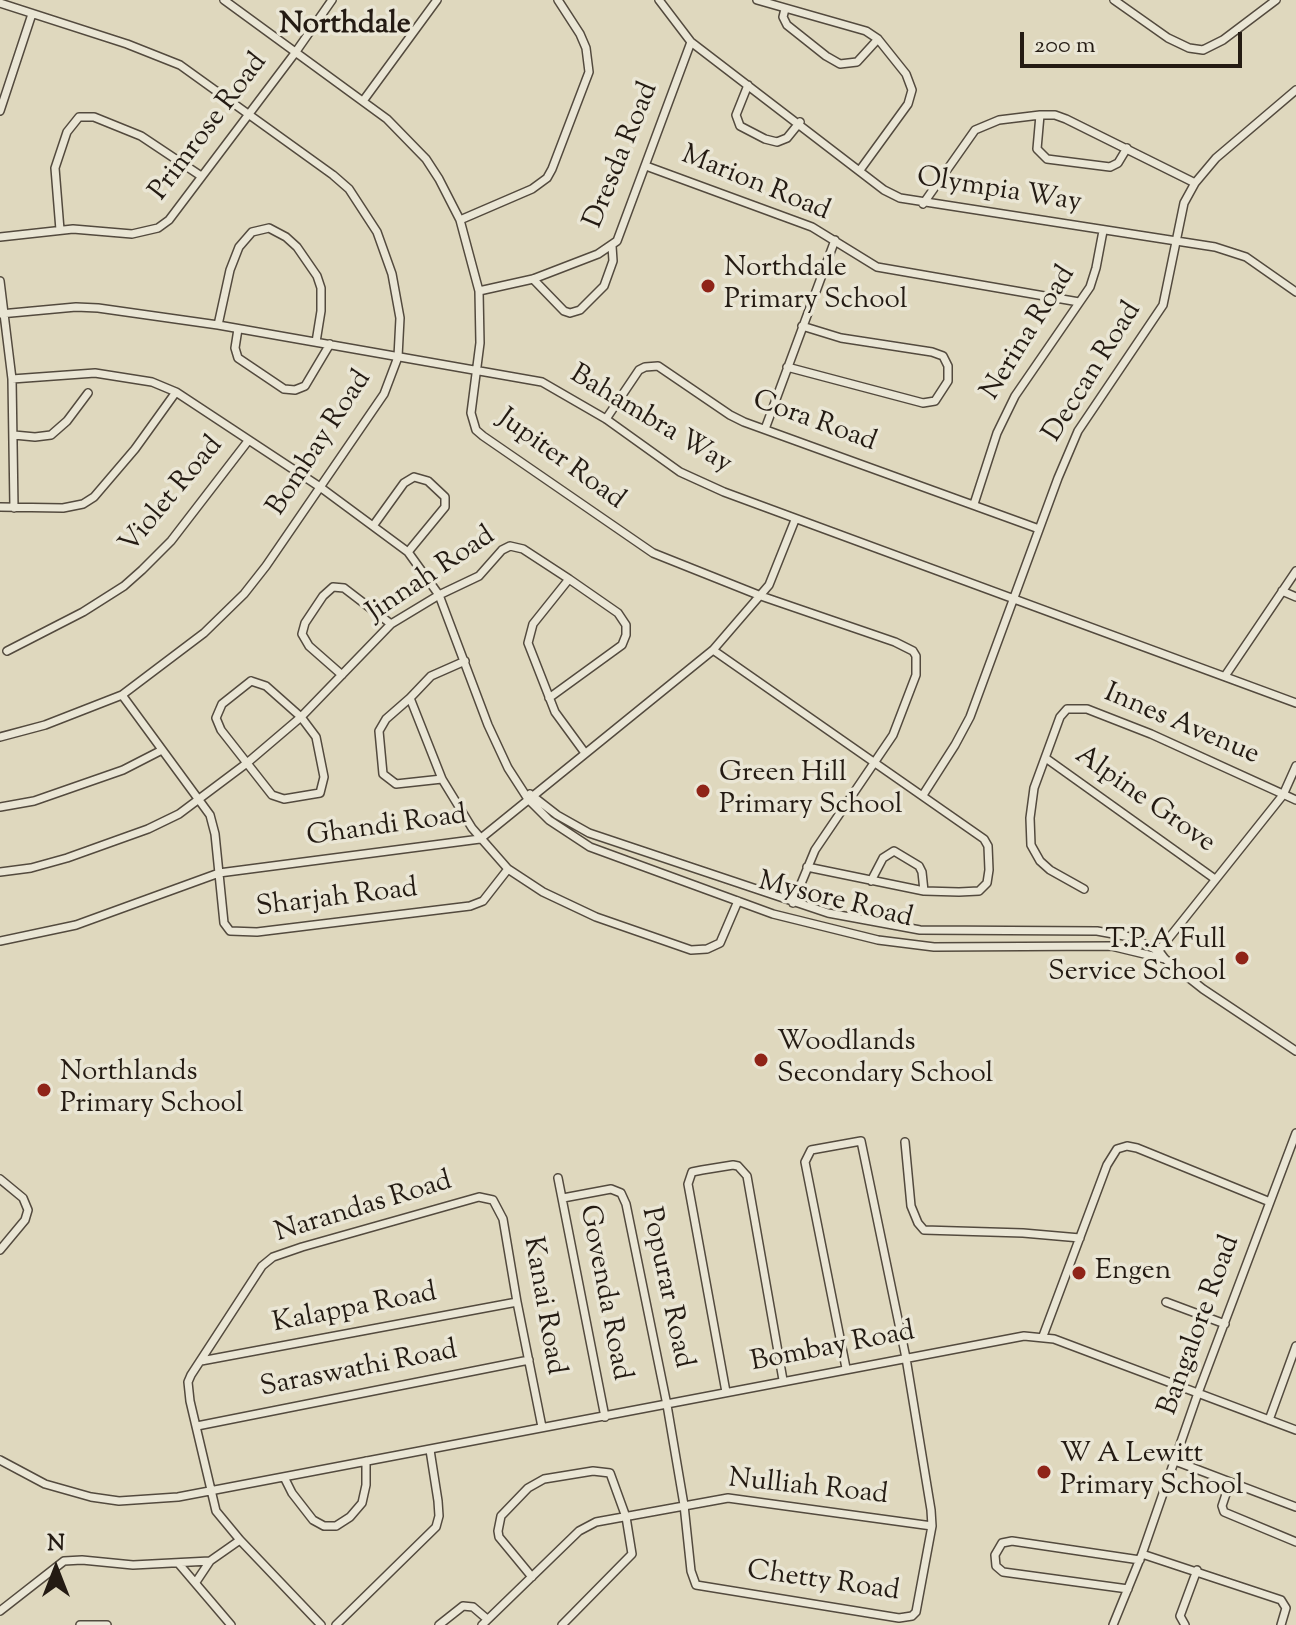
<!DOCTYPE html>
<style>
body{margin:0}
#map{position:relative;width:1296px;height:1625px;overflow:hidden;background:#dfd8be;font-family:"Sorts Mill Goudy",serif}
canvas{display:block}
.north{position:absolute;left:16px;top:1529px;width:80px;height:80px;-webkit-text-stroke:6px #eae6d5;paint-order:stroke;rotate:0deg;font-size:22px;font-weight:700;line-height:32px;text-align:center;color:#241b13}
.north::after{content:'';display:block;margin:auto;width:28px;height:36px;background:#241b13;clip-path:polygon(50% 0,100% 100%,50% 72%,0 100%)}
.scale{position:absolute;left:1020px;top:32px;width:222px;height:36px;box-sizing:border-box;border:4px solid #241b13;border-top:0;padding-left:10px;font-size:24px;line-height:28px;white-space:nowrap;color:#241b13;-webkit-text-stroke:6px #eae6d5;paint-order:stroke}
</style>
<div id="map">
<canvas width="1296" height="1625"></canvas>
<div class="north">N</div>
<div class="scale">200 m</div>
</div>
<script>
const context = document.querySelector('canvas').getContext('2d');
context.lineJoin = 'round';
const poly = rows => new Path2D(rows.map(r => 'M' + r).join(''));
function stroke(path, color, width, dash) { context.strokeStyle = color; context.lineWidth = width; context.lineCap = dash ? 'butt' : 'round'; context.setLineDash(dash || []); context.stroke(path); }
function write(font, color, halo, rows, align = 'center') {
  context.font = font + ' "Sorts Mill Goudy",serif'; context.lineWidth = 7; context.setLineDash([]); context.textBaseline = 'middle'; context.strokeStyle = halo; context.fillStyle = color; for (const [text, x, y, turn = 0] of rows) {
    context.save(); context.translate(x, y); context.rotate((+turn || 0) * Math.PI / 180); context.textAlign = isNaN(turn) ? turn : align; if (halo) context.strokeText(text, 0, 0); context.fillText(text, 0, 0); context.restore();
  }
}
const minor = poly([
 [224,0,387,119,426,159,439,179,460,220,479,291,480,343,471,413,476,430,483,436,653,553,761,596,895,642,913,651,916,656,916,675,893,735,815,850,793,903],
 [659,0,691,42,884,190,900,198,1215,247,1246,257,1296,292],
 [757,0,866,31,878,39,906,74,912,90,908,104,860,170],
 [1114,0,1168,38,1189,48,1203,50,1223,40,1276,0],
 [0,3,127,44,180,65,333,175,349,189,377,232,392,274,400,318,398,357,384,394,266,566,244,594,204,633,122,695,45,725,0,737],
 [785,9,783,17,787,25,826,56,840,64,857,62,878,39],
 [748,85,736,115,740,126,765,139,777,142,787,138,800,122],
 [363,101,437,0],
 [0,111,32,14],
 [1040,115,1037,149,1047,159,1110,167,1118,163,1127,148],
 [646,166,812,227,877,267,1079,302],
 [923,204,975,130,999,120,1040,115,1055,115,1066,119,1195,183],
 [460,220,532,189,547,178,552,169,589,72,586,48,580,34,558,0],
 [60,230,55,168,67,132,79,117,94,117,141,136,201,176],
 [0,237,73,229,132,234,158,228,169,220,295,53,332,0],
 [533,279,564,311,570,313,580,310,604,286,613,261,612,246],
 [0,281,12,379,14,508],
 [479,291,533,279,598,254,617,241,691,42],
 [0,314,76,307,98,308,218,325,542,382,606,419,680,472,724,492,1296,703],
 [218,325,230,270,239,247,252,232,269,228,286,237,297,247,317,276,321,288,321,311,316,342],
 [238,329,235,348,238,358,284,389,295,390,305,386,330,344],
 [787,367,923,403,935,401,948,381,948,366,943,356,932,352,841,338,802,326],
 [12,379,95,373,152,382,176,392,320,487,408,552,439,595,488,725,508,768,528,799,549,820,590,847,773,914,878,940,934,947,1111,946,1165,959],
 [606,419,639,370,645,367,658,366,730,415,744,422,1039,529],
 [765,429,835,240],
 [14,435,35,437,51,435,67,421,88,393],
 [974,504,997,433,1015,396,1090,287,1096,268,1103,231],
 [0,507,63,508,83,504,94,497,135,449,176,392],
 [373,526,404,483,414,477,428,481,445,497,445,507,408,552],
 [569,579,533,624,528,643,555,712,585,753],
 [1282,591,1296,597],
 [713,650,984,839,988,846,989,870,987,883,979,891,959,892,924,891,807,867],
 [7,651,83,612,124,586,142,570,171,541,248,441],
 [465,661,431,676,410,698,442,779,472,828,508,869,543,892,596,917,691,950,707,949,720,943,738,901],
 [342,675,309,646,302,634,305,623,323,596,333,587,344,588,391,624],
 [1225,676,1296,571],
 [251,681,266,686,301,717,316,737,324,777,320,793,284,799,272,795,221,730,216,718,222,704,251,681],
 [122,695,210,815,215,834,224,923,230,931,257,932,470,906,483,901,508,869],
 [410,698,386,719,379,731,383,774,396,784,442,779],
 [1047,759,1215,879],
 [530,794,557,815,589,833,828,913,920,930,1097,931,1130,937,1159,951,1165,959,1203,989,1296,1051],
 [923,795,955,745,970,717,1058,478,1078,431,1163,305,1184,203,1195,183,1216,158,1296,90],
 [0,807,34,801,123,770,162,750],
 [0,872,31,868,67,858,148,829,179,814,247,763,301,717,391,624,439,595,479,576,502,550,510,546,523,549,569,579,618,613,626,625,626,635,622,645,549,698],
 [871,881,883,858,894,851,919,866,922,872,924,891],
 [1084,889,1050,870,1040,861,1031,845,1030,818,1034,788,1060,717,1067,709,1087,709,1151,734,1296,800],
 [0,941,76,925,219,873,480,839,713,650,769,585,795,520],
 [1157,953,1283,795,1296,766],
 [905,1142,911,1206,918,1223,924,1230,1023,1233,1080,1238],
 [558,1178,605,1417],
 [0,1179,23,1198,28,1210,25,1220,0,1250],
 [563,1198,611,1189,621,1193,626,1204,667,1405,684,1505,691,1571,696,1585,899,1618,912,1616,916,1612,932,1526,931,1510,906,1358,861,1141,811,1150,805,1162,846,1368],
 [1166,1302,1225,1324],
 [1043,1336,1107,1165,1117,1149,1127,1146,1137,1148,1270,1202],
 [201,1361,517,1302],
 [726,1392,688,1184,692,1172,702,1170,733,1165,738,1166,747,1176,783,1380],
 [1269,1420,1296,1346],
 [197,1426,529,1360],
 [0,1460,45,1484,91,1497,119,1501,178,1497,1024,1336,1054,1339,1296,1430],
 [1175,1461,1296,1507],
 [284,1477,292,1493,313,1520,324,1526,336,1526,350,1517,362,1503,366,1485,366,1461],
 [1230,1482,1222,1506,1224,1512,1296,1542],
 [1142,1554,1281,1600,1286,1608,1281,1625],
 [179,1564,231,1625],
 [532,1577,499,1537,498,1531,501,1516,528,1488,544,1479,593,1471,610,1473,626,1517,632,1554,562,1625],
 [196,1582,210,1561],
 [1128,1589,1003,1572,996,1566,995,1555,1002,1543,1012,1541,1140,1560],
 [0,1611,64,1561,82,1560,133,1565,210,1561,240,1540],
 [80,1625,107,1625],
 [321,1625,240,1540,216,1511,190,1401,188,1382,191,1375,262,1266,273,1257,302,1247,479,1197,493,1200,503,1219,517,1302,542,1427],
 [336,1625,436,1527,439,1516,438,1501,430,1450],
 [439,1625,463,1606,473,1607,487,1619],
 [482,1625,579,1531,596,1522,728,1498,932,1526],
 [1113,1625,1142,1554,1198,1393,1296,1133],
 [1185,1625,1180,1616,1197,1570]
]);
stroke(minor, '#534a3e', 10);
stroke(minor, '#eae6d5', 7);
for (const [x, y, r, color] of [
 [708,286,8,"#8f2418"],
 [703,791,8,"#8f2418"],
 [1242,958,8,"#8f2418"],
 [761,1060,8,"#8f2418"],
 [44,1090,8,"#8f2418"],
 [1079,1273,8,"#8f2418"],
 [1044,1472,8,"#8f2418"]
]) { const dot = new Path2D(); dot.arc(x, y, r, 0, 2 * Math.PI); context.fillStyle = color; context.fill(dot); stroke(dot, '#eae6d5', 3); }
write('28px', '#241b13', '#eae6d5', [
 ["Primrose Road",210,128,-53],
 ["Dresda Road",623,156,-68],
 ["Marion Road",755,185,22],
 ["Olympia Way",999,192,9],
 ["Nerina Road",1030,334,-58],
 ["Deccan Road",1094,373,-58],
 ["Bahambra Way",650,421,31],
 ["Cora Road",814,423,20],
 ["Bombay Road",321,444,-57],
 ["Jupiter Road",560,461,36],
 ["Violet Road",173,496,-50],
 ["Jinnah Road",432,576,-34],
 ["Innes Avenue",1181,726,23],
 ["Alpine Grove",1144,801,35],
 ["Ghandi Road",387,828,-8],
 ["Sharjah Road",337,900,-7],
 ["Mysore Road",835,902,14],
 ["Narandas Road",364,1209,-17],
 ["Popurar Road",665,1288,78],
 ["Govenda Road",603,1293,79],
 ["Kanai Road",542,1306,80],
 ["Kalappa Road",355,1310,-11],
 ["Bangalore Road",1201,1326,-70],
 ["Bombay Road",833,1349,-11],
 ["Saraswathi Road",359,1371,-11],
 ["Nulliah Road",808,1489,6],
 ["Chetty Road",823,1583,8]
]);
write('28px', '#241b13', '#eae6d5', [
 ["Northdale",724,270],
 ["Primary School",724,302],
 ["Green Hill",719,775],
 ["Primary School",719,807],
 ["T.P.A Full",1226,942,"right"],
 ["Service School",1226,974,"right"],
 ["Woodlands",777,1044],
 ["Secondary School",777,1076],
 ["Northlands",60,1074],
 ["Primary School",60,1106],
 ["Engen",1095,1273],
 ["W A Lewitt",1060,1456],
 ["Primary School",1060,1488]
], 'left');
write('bold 30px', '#241b13', '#eae6d5', [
 ["Northdale",345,27]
]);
</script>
